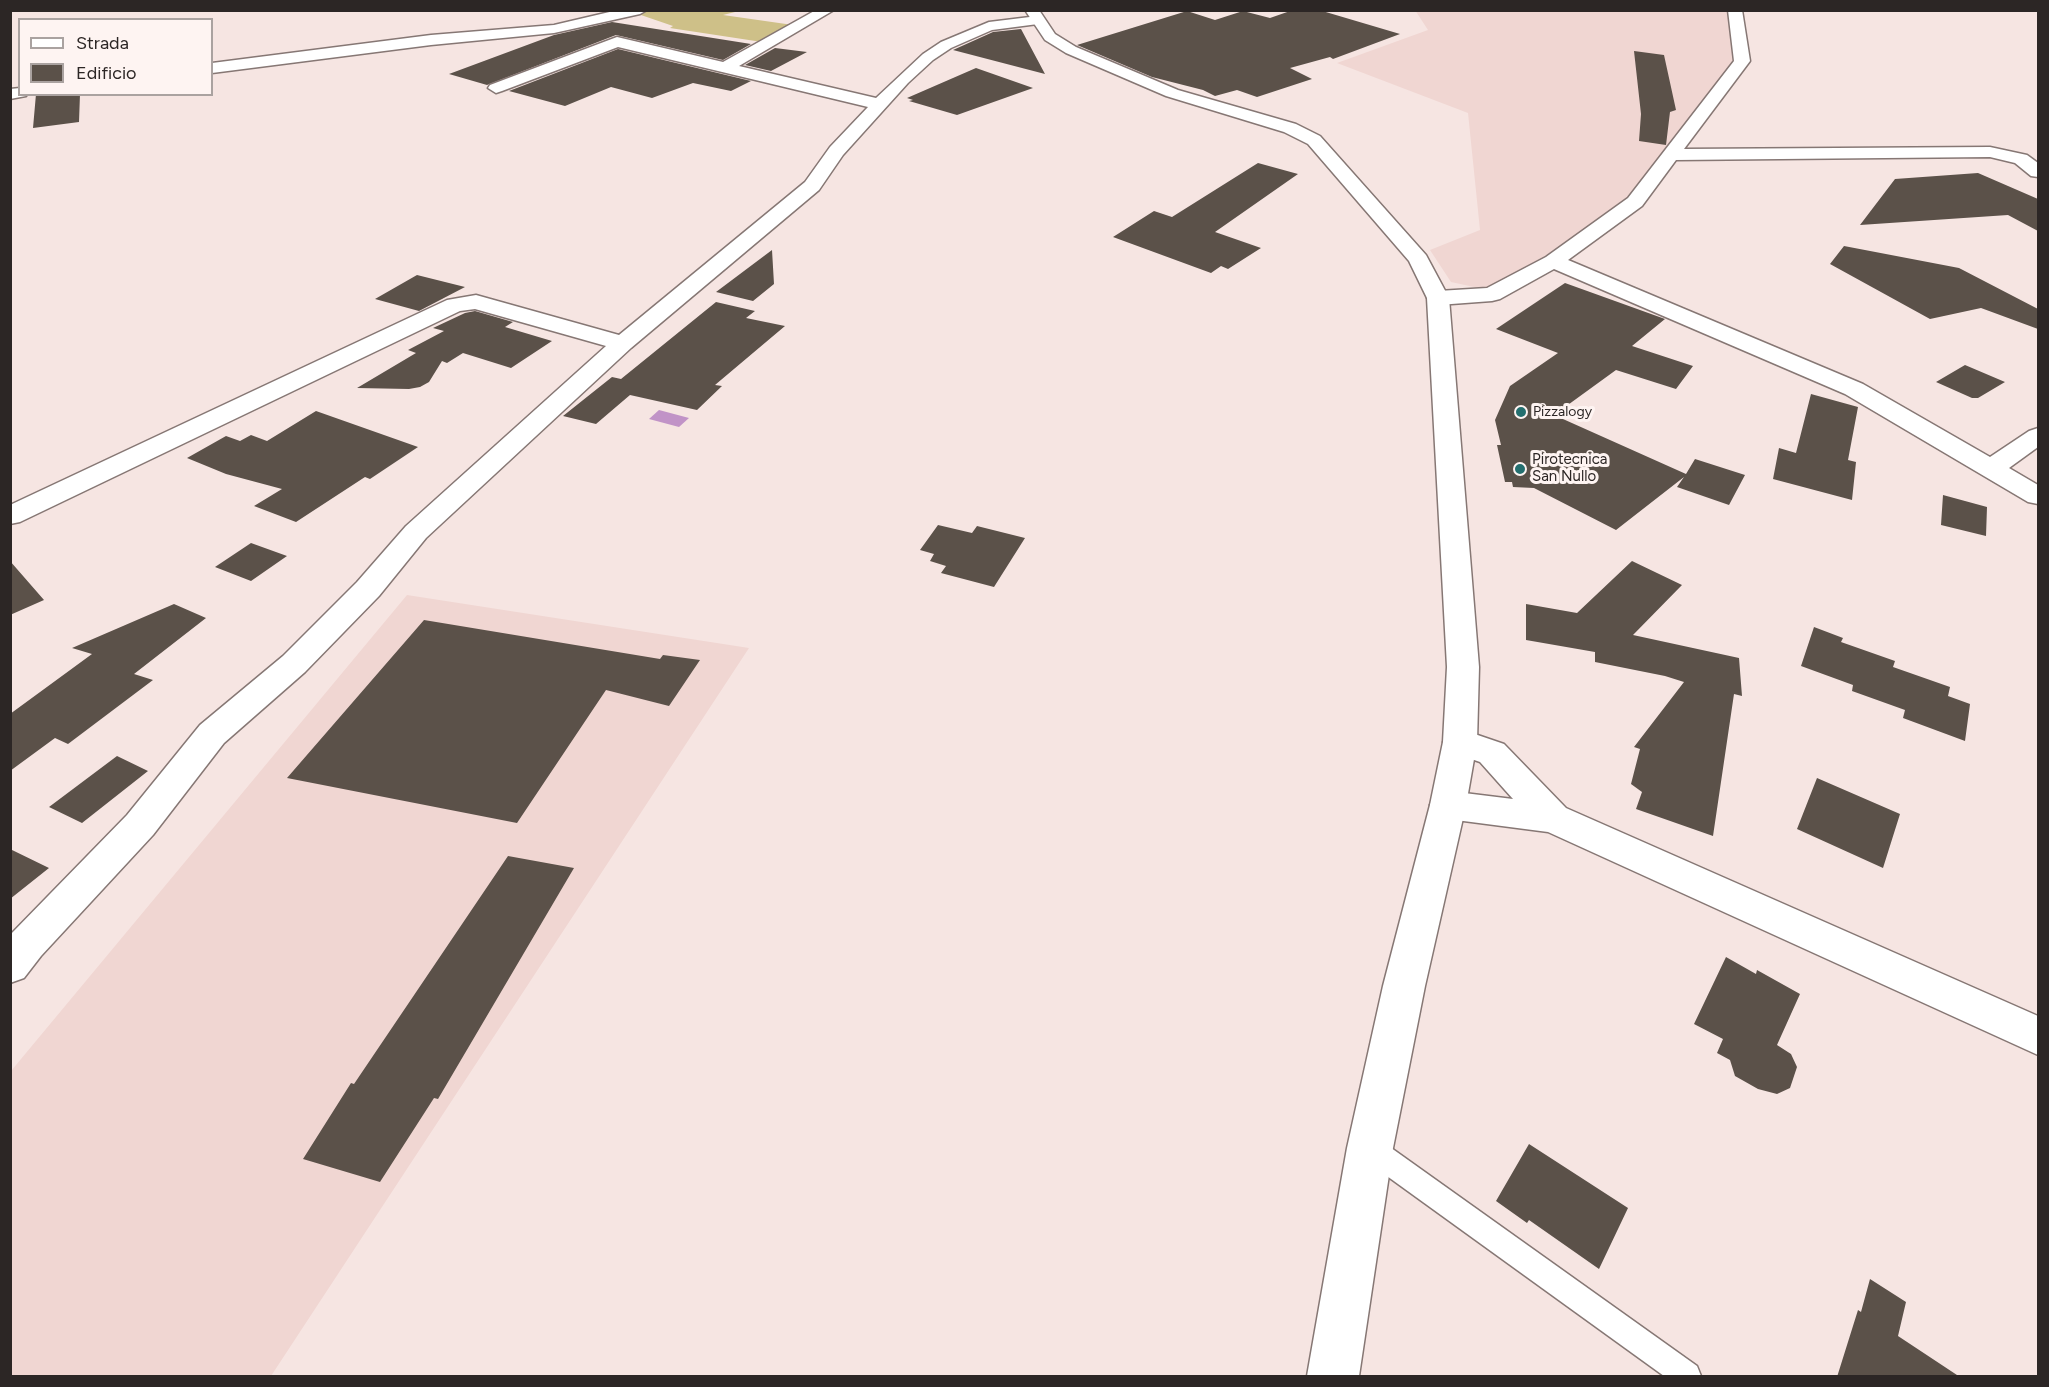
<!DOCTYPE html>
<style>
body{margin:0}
#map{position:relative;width:2049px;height:1387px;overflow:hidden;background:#f6e5e2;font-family:Figtree,sans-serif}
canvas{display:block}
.frame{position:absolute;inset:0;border:12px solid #2c2625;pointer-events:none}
.legend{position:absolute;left:18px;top:18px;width:195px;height:78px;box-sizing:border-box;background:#fef4f2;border:2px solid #aaa2a0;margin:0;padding:8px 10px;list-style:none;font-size:18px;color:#2c2625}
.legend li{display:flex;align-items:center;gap:12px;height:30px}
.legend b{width:30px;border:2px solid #aaa2a0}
</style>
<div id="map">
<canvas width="2049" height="1387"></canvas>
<div class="frame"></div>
<ul class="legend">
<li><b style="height:8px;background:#fff"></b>Strada</li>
<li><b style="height:16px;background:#5b5149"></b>Edificio</li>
</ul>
</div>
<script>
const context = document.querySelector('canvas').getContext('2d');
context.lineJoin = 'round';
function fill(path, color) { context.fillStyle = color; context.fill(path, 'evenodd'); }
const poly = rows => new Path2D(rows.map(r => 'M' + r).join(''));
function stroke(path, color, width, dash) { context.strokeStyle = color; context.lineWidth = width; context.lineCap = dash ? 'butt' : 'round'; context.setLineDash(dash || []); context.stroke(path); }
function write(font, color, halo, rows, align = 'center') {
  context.font = font + ' Figtree,sans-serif'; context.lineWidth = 6; context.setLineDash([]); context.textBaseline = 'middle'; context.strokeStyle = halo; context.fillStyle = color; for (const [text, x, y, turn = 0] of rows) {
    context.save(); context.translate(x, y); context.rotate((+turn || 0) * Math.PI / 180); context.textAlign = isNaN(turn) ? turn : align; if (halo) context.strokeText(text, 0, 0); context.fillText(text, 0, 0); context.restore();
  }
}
fill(poly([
 [1415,10,1729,11,1735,50,1732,64,1628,200,1550,257,1488,290,1451,282,1430,250,1480,230,1468,113,1337,63,1428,30],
 [407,595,749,648,271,1376,11,1376,11,1071]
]), '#f0d6d2');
fill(poly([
 [651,10,739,11,723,15,793,25,762,42,670,28,673,26,638,14]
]), '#cec088');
fill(poly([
 [659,410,689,418,679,427,649,419]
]), '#c193c7');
fill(poly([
 [1293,10,1319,10,1400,34,1333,59,1330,57,1290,68,1312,79,1257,97,1237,90,1215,96,1203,90,1152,77,1077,45,1187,11,1215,20,1243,11,1270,18],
 [612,22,751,44,723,60,616,35,487,85,449,74,554,35],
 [1021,29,1045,74,953,50,993,32],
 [775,48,807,52,771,71,745,65],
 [618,49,751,81,731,91,693,83,652,98,611,87,565,106,509,91],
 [1634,51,1664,55,1676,110,1670,112,1666,145,1639,141,1641,114],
 [976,68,1033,88,957,115,909,101,913,100,907,98],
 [36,94,80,94,79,122,33,128],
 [1258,163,1298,174,1215,232,1261,248,1228,269,1221,266,1211,273,1113,237,1154,211,1172,217],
 [1978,173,2038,199,2038,231,2008,215,1860,225,1895,179],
 [1844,246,1959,268,2038,309,2038,329,1981,308,1930,319,1830,264],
 [772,250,774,284,753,301,716,292],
 [417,275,465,287,419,311,375,299],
 [1565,283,1665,319,1632,346,1693,366,1676,389,1616,370,1554,415,1686,474,1695,459,1745,475,1729,505,1677,487,1684,477,1616,530,1534,488,1513,487,1512,482,1505,482,1497,445,1501,445,1495,420,1510,386,1558,353,1496,329],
 [716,302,755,311,746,318,785,326,715,385,722,386,697,410,630,395,596,424,563,416,612,377,621,379],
 [475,311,513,322,505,327,552,341,511,368,463,353,447,363,442,361,429,382,420,387,409,389,357,388,416,353,408,350,444,331,433,328,465,313],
 [1965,365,2005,382,1978,398,1972,398,1936,382],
 [1811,394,1858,407,1848,460,1856,462,1852,500,1773,479,1779,448,1796,453],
 [316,411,418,447,370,479,365,477,296,522,254,506,282,489,226,474,187,458,226,436,240,441,251,435,267,441],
 [1943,495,1987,507,1986,536,1941,525],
 [938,525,972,533,977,526,1025,538,994,587,941,573,946,566,930,561,934,554,920,550],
 [251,543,287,556,251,581,215,567],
 [10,561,44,600,10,615],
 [1632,561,1682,585,1633,635,1739,658,1742,696,1734,694,1713,836,1636,809,1642,792,1631,784,1640,749,1634,747,1684,682,1665,676,1595,662,1595,652,1526,640,1526,604,1577,613],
 [174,604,206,618,134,674,153,680,68,744,55,738,10,771,10,714,92,654,72,648],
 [424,620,660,659,663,655,700,660,669,706,606,690,517,823,287,778],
 [1814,627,1843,638,1841,642,1895,661,1893,667,1950,687,1948,696,1970,704,1965,741,1903,718,1905,710,1852,691,1853,685,1801,666],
 [117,756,148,771,82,823,49,807],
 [1817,778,1900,814,1883,868,1797,829],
 [10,849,49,868,10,899],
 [508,856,574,868,438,1099,434,1098,380,1182,303,1159,351,1083,354,1084],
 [1726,957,1756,974,1757,970,1800,994,1777,1045,1791,1054,1797,1067,1790,1088,1777,1094,1758,1089,1735,1076,1730,1060,1717,1053,1723,1039,1694,1024],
 [1529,1144,1628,1208,1599,1269,1529,1220,1527,1223,1496,1201],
 [1870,1279,1906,1302,1898,1336,1960,1377,1837,1377,1858,1310,1861,1312]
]), '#5b5149');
const service = poly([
 [1371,1137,1380,1140,1697,1366,1701,1376,1664,1376,1362,1158,1359,1149,1362,1140,1371,1137]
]);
const minor = poly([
 [618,10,647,10,640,14,554,33,431,45,212,73,212,63,431,35,554,25,618,10],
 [816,10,834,10,739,66,876,98,923,54,941,42,989,22,1038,16,1045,20,1038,24,992,30,951,48,933,60,908,83,843,155,819,190,631,348,426,538,379,596,305,672,224,743,153,835,41,956,24,978,10,983,10,935,127,815,200,725,283,656,357,582,406,526,606,346,475,309,460,311,20,522,10,524,10,505,447,300,476,295,619,335,805,182,830,147,868,107,618,47,502,91,496,93,488,88,490,85,617,37,723,62,816,10],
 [1728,10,1742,10,1750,61,1684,149,1990,147,2027,155,2038,163,2038,177,2031,176,2015,163,1990,157,1676,160,1642,206,1568,260,1863,384,1990,457,2029,431,2038,428,2038,447,2009,468,2038,485,2038,504,2028,502,1845,394,1554,269,1500,299,1492,301,1438,305,1430,303,1427,298,1430,293,1438,291,1487,288,1546,257,1628,198,1734,61,1728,10],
 [20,88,20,94,27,94,26,96,10,99,10,89,20,88],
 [1460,729,1504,744,1566,808,2038,1016,2038,1055,1548,832,1448,819,1435,815,1430,805,1435,795,1448,791,1513,799,1480,762,1448,751,1443,742,1448,733,1460,729]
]);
const tertiary = poly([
 [1025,10,1039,10,1055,34,1076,47,1178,90,1296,124,1320,136,1426,255,1449,298,1479,667,1477,742,1466,805,1425,986,1393,1148,1359,1376,1307,1376,1347,1148,1383,986,1430,805,1443,742,1447,667,1427,298,1409,261,1308,144,1284,132,1166,96,1066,53,1045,40,1025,10]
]);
stroke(service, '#867774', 3);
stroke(minor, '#867774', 3);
stroke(tertiary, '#867774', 3);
fill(service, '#fff');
fill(minor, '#fff');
fill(tertiary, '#fff');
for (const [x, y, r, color] of [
 [1521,412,6,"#246f6f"],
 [1520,469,6,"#246f6f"]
]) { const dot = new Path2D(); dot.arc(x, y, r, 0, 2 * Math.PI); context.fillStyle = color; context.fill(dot); stroke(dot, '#fef4f2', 2); }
write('14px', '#2c2625', '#fef4f2', [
 ["Pizzalogy",1533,412]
], 'left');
write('15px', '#2c2625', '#fef4f2', [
 ["Pirotecnica",1532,460],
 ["San Nullo",1532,477]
], 'left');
</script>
